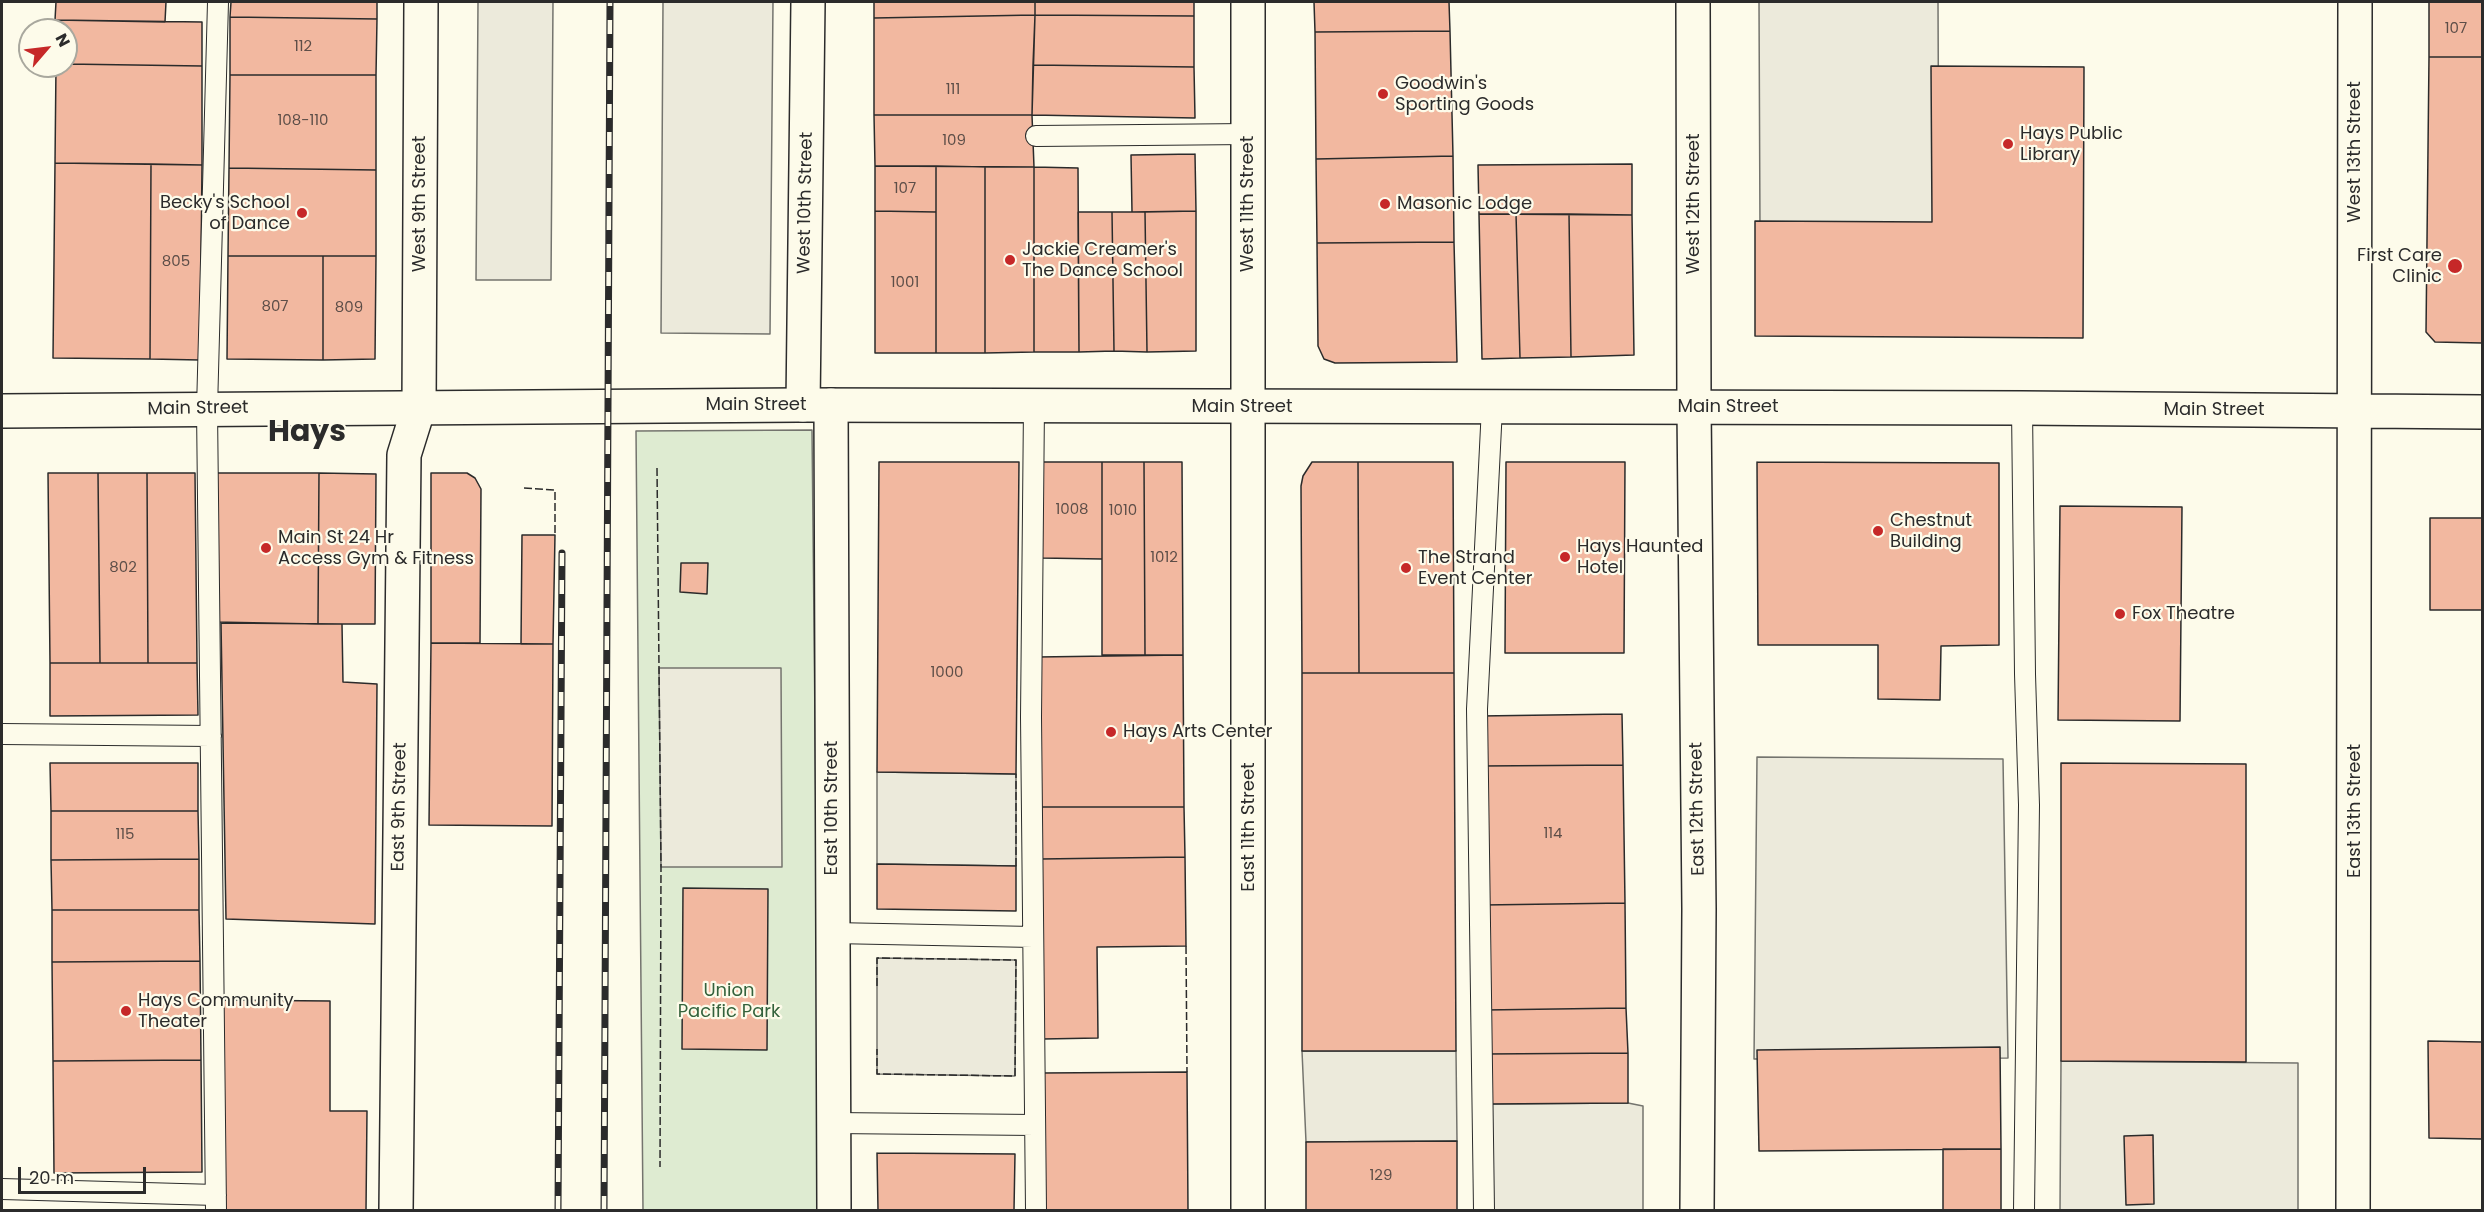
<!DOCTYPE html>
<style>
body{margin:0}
#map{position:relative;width:2484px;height:1212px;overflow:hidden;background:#fdfbea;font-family:Poppins,sans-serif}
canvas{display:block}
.frame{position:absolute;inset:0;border:3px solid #2b2b2b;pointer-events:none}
.north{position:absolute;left:18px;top:18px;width:60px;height:60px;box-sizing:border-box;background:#fdfbea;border:2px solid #a9a89e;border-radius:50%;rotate:62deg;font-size:16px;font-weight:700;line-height:24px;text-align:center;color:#2b2b2b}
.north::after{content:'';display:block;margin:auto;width:21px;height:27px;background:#c62828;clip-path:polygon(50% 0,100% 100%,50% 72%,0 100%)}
.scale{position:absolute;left:18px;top:1167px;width:128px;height:27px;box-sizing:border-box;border:3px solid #2b2b2b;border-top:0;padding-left:8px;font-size:18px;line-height:21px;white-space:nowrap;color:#2b2b2b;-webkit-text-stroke:4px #fdfbea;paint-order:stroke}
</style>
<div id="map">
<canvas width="2484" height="1212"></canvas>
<div class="frame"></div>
<div class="north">N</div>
<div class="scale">20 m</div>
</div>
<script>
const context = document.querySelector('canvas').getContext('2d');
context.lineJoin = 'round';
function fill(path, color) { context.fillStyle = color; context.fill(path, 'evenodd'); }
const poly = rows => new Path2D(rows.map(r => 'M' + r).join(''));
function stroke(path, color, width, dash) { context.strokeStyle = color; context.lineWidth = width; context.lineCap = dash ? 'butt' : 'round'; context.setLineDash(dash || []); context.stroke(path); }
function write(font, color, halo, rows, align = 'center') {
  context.font = font + ' Poppins,sans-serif'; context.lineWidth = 4.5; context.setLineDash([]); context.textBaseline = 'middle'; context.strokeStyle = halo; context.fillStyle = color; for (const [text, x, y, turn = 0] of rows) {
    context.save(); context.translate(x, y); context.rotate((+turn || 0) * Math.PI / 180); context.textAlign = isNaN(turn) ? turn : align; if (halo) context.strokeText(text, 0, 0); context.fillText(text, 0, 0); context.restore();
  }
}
const green = poly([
 [812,430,820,1210,643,1210,636,431,812,430]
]);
fill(green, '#deebd1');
stroke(green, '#74746e', 1.5);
const parking = poly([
 [478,2,553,2,551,280,476,280,478,2],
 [663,2,773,2,770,334,661,333,663,2],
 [1759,2,1938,2,1939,232,1760,232,1759,2],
 [659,668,781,668,782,867,661,867,659,668],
 [1757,757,2003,759,2008,1058,1754,1059,1757,757],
 [877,772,1016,774,1016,866,877,864,877,772],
 [877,958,1016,960,1015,1076,877,1074,877,958],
 [1302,1051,1456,1051,1457,1141,1306,1142,1302,1051],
 [2061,1061,2298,1063,2298,1210,2060,1210,2061,1061],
 [1628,1103,1643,1106,1643,1210,1489,1210,1487,1104,1628,1103]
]);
fill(parking, '#eceadb');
stroke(parking, '#74746e', 1.5);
const building = poly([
 [56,2,166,2,165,22,55,20,56,2],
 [231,2,377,2,377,19,230,17,231,2],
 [874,2,1035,2,1035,15,874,18,874,2],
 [1035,2,1194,2,1194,16,1035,15,1035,2],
 [1314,2,1449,2,1450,31,1315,32,1314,2],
 [2429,2,2482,2,2482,57,2429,57,2429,2],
 [1035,15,1194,16,1194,67,1033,65,1035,15],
 [1035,15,1032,115,874,115,874,18,1035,15],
 [230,17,377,19,376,75,230,75,230,17],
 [55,20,202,22,202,66,66,64,66,30,55,30,55,20],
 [1450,31,1453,156,1316,159,1315,32,1450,31],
 [2429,57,2482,57,2482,343,2435,342,2426,332,2429,57],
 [66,64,202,66,202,165,55,163,56,66,66,66,66,64],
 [1033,65,1194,67,1195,118,1032,115,1033,65],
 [1931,66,2084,67,2083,338,1755,336,1755,221,1932,222,1931,66],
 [230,75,376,75,376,170,229,168,230,75],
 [874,115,1032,115,1034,167,875,166,874,115],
 [1195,154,1196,211,1132,212,1131,155,1195,154],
 [1453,156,1454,242,1317,243,1316,159,1453,156],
 [55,163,151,164,150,359,53,358,55,163],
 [151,164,202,165,200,360,150,359,151,164],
 [1632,164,1632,215,1479,214,1478,165,1632,164],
 [875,166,936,166,936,212,875,211,875,166],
 [936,166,985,167,985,353,936,353,936,166],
 [985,167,1034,167,1034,352,985,353,985,167],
 [1034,167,1078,168,1079,352,1034,352,1034,167],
 [229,168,376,170,376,256,228,256,229,168],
 [875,211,936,212,936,353,875,353,875,211],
 [1196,211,1196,351,1147,352,1145,212,1196,211],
 [1078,212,1112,212,1114,351,1079,352,1078,212],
 [1112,212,1145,212,1147,352,1114,351,1112,212],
 [1479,214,1516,214,1520,358,1482,359,1479,214],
 [1516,214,1569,214,1571,357,1520,358,1516,214],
 [1569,214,1632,215,1634,355,1571,357,1569,214],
 [1454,242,1457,362,1335,363,1324,359,1318,346,1317,243,1454,242],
 [228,256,323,256,323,360,227,359,228,256],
 [323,256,376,256,375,359,323,360,323,256],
 [879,462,1019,462,1016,774,877,772,879,462],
 [1042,462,1102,462,1102,559,1041,558,1042,462],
 [1102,462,1144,462,1145,655,1102,655,1102,462],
 [1144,462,1182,462,1183,655,1145,655,1144,462],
 [1312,462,1358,462,1359,673,1302,673,1301,486,1303,476,1312,462],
 [1358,462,1453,462,1454,673,1359,673,1358,462],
 [1506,462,1625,462,1624,653,1505,653,1506,462],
 [1757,462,1999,463,1999,645,1941,646,1940,700,1878,699,1878,645,1758,645,1757,462],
 [48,473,98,473,100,663,50,663,48,473],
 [98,473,147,473,148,663,100,663,98,473],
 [147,473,195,473,197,663,148,663,147,473],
 [215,473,319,473,318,624,214,622,215,473],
 [319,473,376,474,375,624,318,624,319,473],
 [431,473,467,473,475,478,481,489,480,643,431,643,431,473],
 [2060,506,2182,507,2180,721,2058,720,2060,506],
 [2430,518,2482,518,2482,618,2482,610,2430,610,2430,518],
 [522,535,555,535,553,644,521,644,522,535],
 [681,563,708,563,707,594,680,592,681,563],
 [221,623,342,624,343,682,377,684,375,924,226,919,221,623],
 [431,643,553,644,552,826,429,825,431,643],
 [1183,655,1184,807,1039,807,1037,657,1183,655],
 [50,663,197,663,198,715,50,716,50,663],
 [1302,673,1454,673,1456,1051,1302,1051,1302,673],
 [1622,714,1623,765,1481,766,1480,716,1622,714],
 [50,763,198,763,198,811,51,811,50,763],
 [2061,763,2246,764,2246,1062,2061,1061,2061,763],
 [1623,765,1625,903,1483,905,1481,766,1623,765],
 [1039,807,1184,807,1185,857,1041,859,1039,807],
 [51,811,198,811,199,859,51,860,51,811],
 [1185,857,1186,946,1097,947,1098,1038,1043,1039,1041,859,1185,857],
 [199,859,199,910,52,910,51,860,199,859],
 [877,864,1016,866,1016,911,877,909,877,864],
 [683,888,768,889,767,1050,682,1049,683,888],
 [1625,903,1626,1008,1485,1010,1483,905,1625,903],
 [52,910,199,910,200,961,52,962,52,910],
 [200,961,201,1060,53,1061,52,962,200,961],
 [218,1000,330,1001,330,1111,367,1111,366,1210,216,1210,218,1000],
 [1626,1008,1628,1053,1486,1054,1485,1010,1626,1008],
 [2428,1041,2482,1042,2482,1139,2429,1138,2428,1041],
 [2000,1047,2001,1149,1759,1151,1757,1050,2000,1047],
 [1628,1053,1628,1103,1487,1104,1486,1054,1628,1053],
 [201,1060,202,1172,54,1173,53,1061,201,1060],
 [1187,1072,1188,1210,1043,1210,1042,1073,1187,1072],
 [2153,1135,2154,1204,2126,1205,2124,1136,2153,1135],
 [1457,1141,1457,1210,1306,1210,1306,1142,1457,1141],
 [1943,1149,2001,1149,2001,1210,1943,1210,1943,1149],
 [877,1153,1015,1154,1014,1210,878,1210,877,1153]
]);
fill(building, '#f2b8a0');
stroke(building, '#2b2b2b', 1.5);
const lane = poly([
 [1036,136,1248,134],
 [1034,405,1031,717,1036,1210],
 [2022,408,2025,674,2029,805,2024,1210],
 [2,734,211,736],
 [833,933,1033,937],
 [833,1123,1035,1125],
 [2,1189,216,1195],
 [216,1210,207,409,218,2],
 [1484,1210,1477,709,1492,407]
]);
const street = poly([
 [1248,2,1248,1210],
 [1693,2,1694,407,1699,909,1697,1210],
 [803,405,808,2],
 [831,405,834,1210],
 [396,1210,404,455,419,407,421,2]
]);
const secondary = poly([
 [2,411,799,405,2022,408,2482,412],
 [2353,1210,2355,2]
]);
stroke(lane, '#2b2b2b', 22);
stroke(street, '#2b2b2b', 36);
stroke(secondary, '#2b2b2b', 36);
stroke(lane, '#fdfbea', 20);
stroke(street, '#fdfbea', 33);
stroke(secondary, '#fdfbea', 33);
const rail = poly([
 [558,1210,562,553],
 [604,1210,610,2]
]);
stroke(rail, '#2b2b2b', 7);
stroke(rail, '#fdfbea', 4.5, [14]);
stroke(poly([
 [657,468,661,867,660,1167],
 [524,488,555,490,555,535],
 [1016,866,1016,774],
 [1186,946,1187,1072],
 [877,986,877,958,1016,960,1015,1076,877,1074,877,1049]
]), '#2b2b2b', 1.5, [8, 3]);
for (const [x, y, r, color] of [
 [1383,94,6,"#c62828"],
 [2008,144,6,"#c62828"],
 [1385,204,6,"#c62828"],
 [302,213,6,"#c62828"],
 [1010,260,6,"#c62828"],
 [2455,266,8,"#c62828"],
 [1878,531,6,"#c62828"],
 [266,548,6,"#c62828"],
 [1565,557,6,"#c62828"],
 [1406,568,6,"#c62828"],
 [2120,614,6,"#c62828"],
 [1111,732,6,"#c62828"],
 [126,1011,6,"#c62828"]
]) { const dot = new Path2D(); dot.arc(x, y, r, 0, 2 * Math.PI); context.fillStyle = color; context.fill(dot); stroke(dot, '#fdfbea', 2); }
write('15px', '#5d4e48', null, [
 ["107",2456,29],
 ["112",303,47],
 ["111",953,90],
 ["108-110",303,121],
 ["109",954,141],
 ["107",905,189],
 ["805",176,262],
 ["1001",905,283],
 ["807",275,307],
 ["809",349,308],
 ["1008",1072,510],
 ["1010",1123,511],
 ["1012",1164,558],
 ["802",123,568],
 ["1000",947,673],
 ["114",1553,834],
 ["115",125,835],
 ["129",1381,1176]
]);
write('18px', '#2b2b2b', '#fdfbea', [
 ["Goodwin's",1395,84],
 ["Sporting Goods",1395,105],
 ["Hays Public",2020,134],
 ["Library",2020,155],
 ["Becky's School",290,203,"right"],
 ["of Dance",290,224,"right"],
 ["Masonic Lodge",1397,204],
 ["Jackie Creamer's",1022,250],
 ["The Dance School",1022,271],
 ["First Care",2442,256,"right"],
 ["Clinic",2442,277,"right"],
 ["Chestnut",1890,521],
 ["Building",1890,542],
 ["Main St 24 Hr",278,538],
 ["Access Gym & Fitness",278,559],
 ["Hays Haunted",1577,547],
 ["Hotel",1577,568],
 ["The Strand",1418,558],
 ["Event Center",1418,579],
 ["Fox Theatre",2132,614],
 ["Hays Arts Center",1123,732],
 ["Hays Community",138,1001],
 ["Theater",138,1022]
], 'left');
write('18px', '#2b2b2b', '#fdfbea', [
 ["West 13th Street",2355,152,-90],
 ["West 10th Street",806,203,-89],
 ["West 9th Street",420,204,-90],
 ["West 11th Street",1248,204,-90],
 ["West 12th Street",1694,204,-90],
 ["Main Street",756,405],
 ["Main Street",1242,407],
 ["Main Street",1728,407],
 ["Main Street",198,409,-1],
 ["Main Street",2214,410],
 ["East 9th Street",400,807,-89],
 ["East 10th Street",832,808,-90],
 ["East 12th Street",1698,809,-91],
 ["East 13th Street",2355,811,-90],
 ["East 11th Street",1249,827,-90]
]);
write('18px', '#34623c', '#fdfbea', [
 ["Union",729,991],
 ["Pacific Park",729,1012]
]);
write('bold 30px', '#2b2b2b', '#fdfbea', [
 ["Hays",307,433]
]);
</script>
